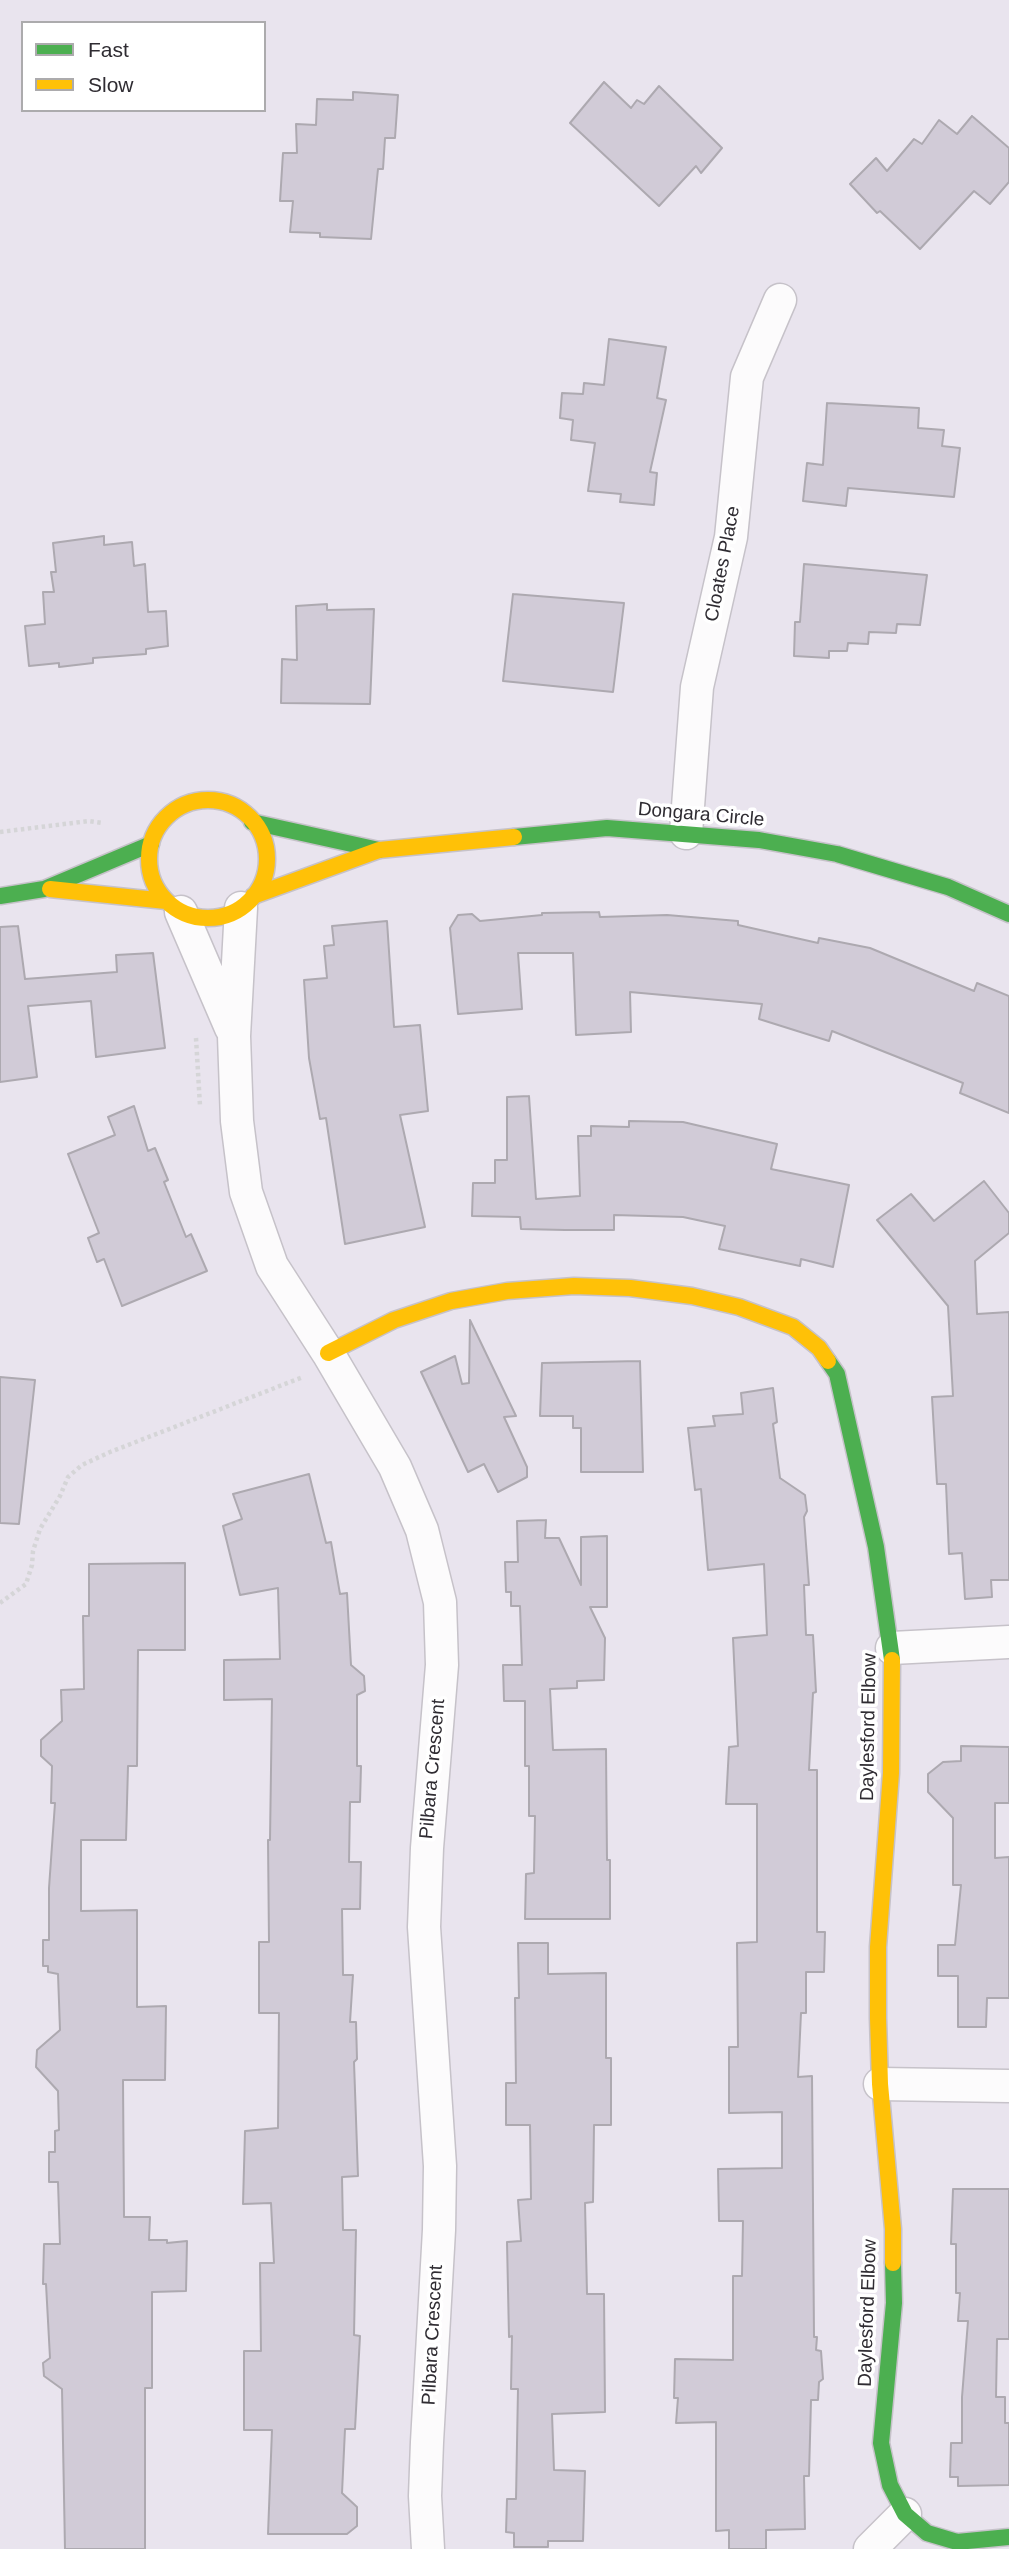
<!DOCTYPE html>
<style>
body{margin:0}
#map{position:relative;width:1009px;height:2549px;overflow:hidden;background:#e9e4ee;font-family:Helvetica,sans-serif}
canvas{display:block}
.legend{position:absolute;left:21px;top:21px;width:245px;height:91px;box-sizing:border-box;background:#fff;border:2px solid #acabad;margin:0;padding:9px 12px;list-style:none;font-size:21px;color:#2f2c32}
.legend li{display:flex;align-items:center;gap:14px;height:35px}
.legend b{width:35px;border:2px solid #acabad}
</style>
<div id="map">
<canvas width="1009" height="2549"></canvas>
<ul class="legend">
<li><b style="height:9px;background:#4caf50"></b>Fast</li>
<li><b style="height:9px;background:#ffc107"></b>Slow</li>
</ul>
</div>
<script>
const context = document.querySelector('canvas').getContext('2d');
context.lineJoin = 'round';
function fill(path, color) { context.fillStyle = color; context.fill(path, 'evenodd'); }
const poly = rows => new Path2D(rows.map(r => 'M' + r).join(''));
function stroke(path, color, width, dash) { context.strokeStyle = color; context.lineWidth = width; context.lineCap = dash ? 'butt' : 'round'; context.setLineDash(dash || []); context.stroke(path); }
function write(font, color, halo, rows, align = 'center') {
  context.font = font + ' Helvetica,sans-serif'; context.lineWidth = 7; context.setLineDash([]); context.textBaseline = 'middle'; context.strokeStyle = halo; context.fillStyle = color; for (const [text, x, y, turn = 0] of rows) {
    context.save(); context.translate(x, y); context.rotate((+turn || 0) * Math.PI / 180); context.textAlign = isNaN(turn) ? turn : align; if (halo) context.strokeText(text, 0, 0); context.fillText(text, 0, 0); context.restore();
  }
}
const building = poly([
 [604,82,631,108,637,100,644,104,659,86,722,148,701,173,696,166,659,206,570,123,604,82],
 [353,92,398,95,395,138,385,138,383,169,378,169,371,239,320,237,320,233,290,232,293,201,280,201,283,153,297,153,296,124,316,125,317,99,353,100,353,92],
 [972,116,1009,148,1009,182,990,204,974,191,920,249,880,211,877,213,850,184,876,158,887,171,914,139,922,144,939,120,957,134,972,116],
 [609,339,666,347,657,398,666,400,650,472,657,473,654,505,620,502,621,494,588,491,595,443,571,440,573,420,560,418,562,393,583,394,584,383,604,385,609,339],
 [827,403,919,408,918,428,944,430,942,446,960,448,954,497,848,488,846,506,803,501,807,463,823,465,827,403],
 [104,536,104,545,132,542,134,566,145,564,148,612,166,611,168,646,146,649,146,654,93,658,93,663,59,667,59,663,29,666,25,626,45,624,43,592,54,592,51,572,56,572,53,543,104,536],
 [804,564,927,575,920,625,897,624,896,633,869,632,868,644,848,643,847,651,829,651,829,658,794,656,795,622,800,622,804,564],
 [513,594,624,603,613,692,503,681,513,594],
 [327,604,327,610,374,609,370,704,281,703,282,659,297,660,296,606,327,604],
 [599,912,600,917,667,915,738,921,738,925,818,943,819,938,870,948,974,991,977,983,1009,996,1009,1113,960,1093,963,1083,832,1031,829,1041,759,1019,762,1004,630,992,631,1032,576,1035,573,953,518,953,522,1009,458,1014,450,928,458,915,472,914,480,921,542,915,542,913,599,912],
 [387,921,394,1027,420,1025,428,1111,400,1115,425,1227,345,1244,326,1118,320,1119,309,1058,304,980,327,978,324,946,334,945,332,926,387,921],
 [18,926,25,979,117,972,116,955,153,953,165,1048,96,1057,91,1001,28,1006,37,1077,0,1082,0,927,18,926],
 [529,1096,536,1199,580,1196,578,1136,591,1136,591,1126,629,1127,629,1121,683,1122,777,1144,771,1169,849,1185,833,1267,801,1259,800,1266,719,1249,725,1226,683,1217,614,1215,614,1230,565,1230,521,1229,520,1217,472,1216,473,1183,495,1183,495,1160,507,1160,507,1097,529,1096],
 [134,1106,148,1151,155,1148,168,1180,164,1182,186,1237,191,1234,207,1271,122,1306,104,1259,97,1262,88,1238,99,1233,68,1154,115,1135,108,1117,134,1106],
 [984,1181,1009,1213,1009,1233,975,1261,977,1314,1009,1312,1009,1580,991,1580,992,1597,965,1599,962,1553,949,1554,946,1484,937,1484,932,1397,953,1396,948,1306,877,1220,911,1194,934,1221,984,1181],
 [470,1320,516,1416,504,1417,527,1467,527,1477,498,1492,484,1464,468,1472,421,1372,455,1356,462,1384,469,1383,470,1320],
 [640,1361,643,1472,581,1472,581,1428,573,1428,573,1416,540,1416,542,1363,640,1361],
 [0,1377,35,1380,19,1524,0,1523,0,1377],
 [773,1388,777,1422,773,1424,780,1478,805,1495,807,1511,804,1517,809,1585,804,1585,806,1635,813,1635,816,1692,813,1693,809,1770,817,1770,817,1932,825,1932,824,1972,806,1972,806,2013,801,2013,798,2077,812,2076,814,2337,817,2337,816,2350,821,2351,823,2379,819,2382,818,2400,811,2400,809,2476,804,2476,805,2529,766,2530,766,2549,729,2549,729,2530,716,2531,716,2422,676,2423,678,2398,674,2398,675,2359,733,2360,733,2276,742,2276,743,2221,719,2221,718,2169,782,2168,782,2112,729,2113,729,2047,738,2047,737,1943,757,1942,757,1804,726,1804,729,1747,738,1746,733,1638,767,1635,764,1564,708,1570,701,1489,695,1490,688,1428,715,1426,713,1416,743,1414,741,1393,773,1388],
 [309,1474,326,1543,331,1542,340,1594,347,1593,351,1665,364,1676,365,1691,357,1695,357,1766,361,1766,360,1802,350,1802,349,1862,361,1862,360,1909,342,1909,343,1975,353,1975,350,2022,356,2022,357,2059,354,2062,358,2176,342,2177,343,2230,356,2230,354,2335,360,2336,355,2429,345,2429,342,2493,357,2507,357,2526,347,2534,268,2534,272,2430,244,2430,244,2351,261,2351,260,2263,274,2263,271,2203,243,2204,245,2131,278,2128,279,2013,259,2013,259,1942,269,1942,268,1840,270,1840,272,1699,224,1700,224,1660,280,1659,278,1588,240,1595,223,1526,242,1519,233,1494,309,1474],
 [546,1520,545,1538,559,1538,581,1585,581,1537,607,1536,607,1607,590,1607,605,1638,604,1680,577,1681,577,1688,550,1689,553,1750,606,1749,607,1860,610,1860,610,1919,525,1919,526,1874,534,1873,535,1816,529,1816,529,1766,525,1766,525,1701,504,1701,503,1665,522,1665,520,1606,511,1606,511,1592,506,1592,505,1562,518,1562,517,1521,546,1520],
 [185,1563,185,1650,138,1650,137,1766,128,1766,126,1840,81,1840,81,1911,137,1910,137,2007,166,2006,165,2080,123,2080,124,2217,150,2217,149,2240,167,2240,167,2243,187,2241,186,2291,152,2292,152,2388,145,2388,145,2549,65,2549,62,2389,44,2376,43,2363,50,2358,46,2284,43,2284,44,2244,60,2244,58,2182,49,2182,49,2152,55,2152,55,2131,59,2130,58,2091,36,2067,37,2050,60,2030,58,1974,48,1972,48,1966,43,1966,43,1940,49,1940,49,1888,55,1803,51,1803,52,1766,41,1756,41,1740,62,1721,61,1690,84,1689,83,1616,89,1616,89,1564,185,1563],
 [961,1746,1009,1747,1009,1803,995,1803,995,1858,1009,1857,1009,1998,987,1998,986,2027,958,2027,958,1976,938,1976,938,1945,955,1945,961,1885,953,1885,953,1818,928,1792,928,1774,943,1762,961,1761,961,1746],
 [518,1943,548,1943,548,1974,606,1973,606,2058,611,2058,611,2125,594,2125,593,2202,585,2203,587,2294,604,2294,605,2412,552,2414,554,2470,585,2471,583,2541,548,2541,548,2547,514,2547,514,2533,506,2532,507,2499,516,2499,518,2389,511,2389,512,2336,509,2337,507,2242,521,2241,518,2200,531,2199,530,2125,506,2125,506,2083,516,2083,515,1998,519,1998,518,1943],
 [953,2189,1009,2189,1009,2339,997,2339,996,2397,1005,2397,1005,2423,1009,2423,1009,2485,958,2486,958,2477,950,2477,951,2443,962,2443,962,2397,968,2321,958,2321,960,2293,956,2293,956,2244,951,2244,953,2189]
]);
fill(building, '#d1cbd7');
stroke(building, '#ada9b0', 2);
const street = poly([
 [686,833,697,687,731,537,747,377,780,300],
 [241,908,234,1036,237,1121,246,1192,272,1266,328,1353,395,1467,422,1530,440,1602,442,1665,427,1848,424,1927,440,2166,439,2230,427,2442,425,2496,428,2549],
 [181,912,231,1028],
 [892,1648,1009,1642],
 [880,2084,1009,2086],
 [870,2549,905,2514]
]);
const fast = poly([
 [252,822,379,850],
 [514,837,607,828,759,840,837,854,948,887,1009,914],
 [0,896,44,889,151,844],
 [828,1361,837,1374,876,1547,892,1660],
 [893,2263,894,2303,881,2443,890,2485,905,2514,927,2533,957,2542,1009,2537]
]);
const slow = poly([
 '149 859a59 59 0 1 1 118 0a59 59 0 1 1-118 0Z',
 [50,889,166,901],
 [253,896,379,850,514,837],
 [328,1353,394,1320,451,1301,507,1291,574,1286,630,1288,692,1296,739,1307,793,1327,819,1348,828,1361],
 [892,1660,891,1773,878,1947,878,2018,880,2084,893,2229,893,2263]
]);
stroke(street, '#c6c2c9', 35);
stroke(fast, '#c6c2c9', 19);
stroke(slow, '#c6c2c9', 19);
stroke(poly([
 [0,832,89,821,103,823],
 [196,1038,200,1106],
 [0,1603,26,1584,32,1565,33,1551,40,1529,60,1496,68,1477,82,1465,110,1452,303,1377]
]), '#d5d5d7', 4.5, [3.5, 3.5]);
stroke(street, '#fcfbfc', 32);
stroke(fast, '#4caf50', 16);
stroke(slow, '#ffc107', 16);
write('19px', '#2f2c32', '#fff', [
 ["Cloates Place",723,564,-79],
 ["Dongara Circle",701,815,5],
 ["Daylesford Elbow",869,1727,-89],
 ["Pilbara Crescent",433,1769,-85],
 ["Daylesford Elbow",868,2313,-88],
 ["Pilbara Crescent",433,2335,-87]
]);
</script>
